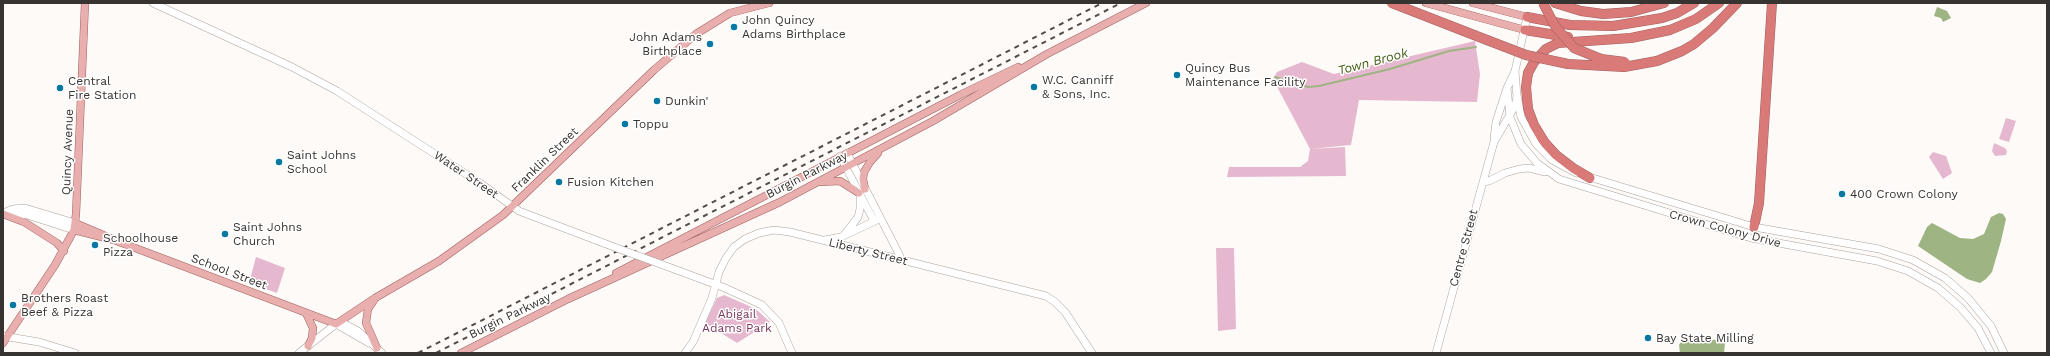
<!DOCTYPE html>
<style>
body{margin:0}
#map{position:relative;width:2050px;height:356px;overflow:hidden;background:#fefaf8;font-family:"Work Sans",sans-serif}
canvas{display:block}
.frame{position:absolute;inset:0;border:4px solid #363330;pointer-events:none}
</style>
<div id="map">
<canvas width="2050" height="356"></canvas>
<div class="frame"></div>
</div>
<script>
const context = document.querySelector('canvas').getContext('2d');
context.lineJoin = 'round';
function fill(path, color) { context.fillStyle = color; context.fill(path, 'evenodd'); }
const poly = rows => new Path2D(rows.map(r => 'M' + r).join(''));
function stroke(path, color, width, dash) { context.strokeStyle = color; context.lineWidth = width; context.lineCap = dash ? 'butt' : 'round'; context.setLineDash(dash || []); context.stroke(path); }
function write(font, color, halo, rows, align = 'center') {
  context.font = font + ' "Work Sans",sans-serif'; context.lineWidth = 3; context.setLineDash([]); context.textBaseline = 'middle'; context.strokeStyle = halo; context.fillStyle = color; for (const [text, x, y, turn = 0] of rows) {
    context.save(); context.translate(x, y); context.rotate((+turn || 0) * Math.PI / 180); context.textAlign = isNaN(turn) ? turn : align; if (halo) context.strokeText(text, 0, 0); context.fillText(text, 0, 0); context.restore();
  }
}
fill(poly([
 [1475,41,1480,74,1477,102,1359,100,1351,145,1310,149,1273,79,1277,72,1302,62,1334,74],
 [2006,118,2016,121,2009,142,1999,139],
 [1994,143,2005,148,2007,151,2006,155,1995,156,1992,151],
 [1345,147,1346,176,1227,177,1229,167,1300,167,1308,161,1310,149],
 [1933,152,1946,156,1952,173,1943,179,1929,157],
 [1216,248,1234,248,1236,329,1218,331],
 [256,257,285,268,277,293,249,283],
 [724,295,756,309,770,322,737,343,705,323,717,298]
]), '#e6b8cf');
fill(poly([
 [1937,7,1947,11,1951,18,1943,22,1941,18,1934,16],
 [1999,213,2003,214,2006,219,2001,241,1992,272,1986,279,1980,283,1967,279,1918,246,1927,227,1932,223,1960,238,1973,239,1984,234,1991,217],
 [1683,339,1722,340,1725,343,1724,353,1680,353,1679,345]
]), '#9fb483');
stroke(poly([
 [1275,77,1308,87,1319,86,1390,69,1449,51,1476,47]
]), '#9fb483', 2);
const secondary = poly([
 [153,3,292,67,337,91,480,183,519,211,606,244],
 [1507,88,1510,117,1521,144,1537,163,1559,179,1751,238,1877,261,1908,271,1938,288,1960,307,1978,328,1991,353],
 [1516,90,1521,117,1536,144,1552,160,1576,173],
 [1494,138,1496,122,1507,88,1515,71,1527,17],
 [847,153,899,254,901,260],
 [840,156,874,221],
 [1586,176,1754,227,1879,249,1913,260,1945,278,1968,298,1991,326,2004,353],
 [1483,182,1489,181,1505,173,1519,169,1529,168,1545,172],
 [3,213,13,209,25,208,75,223],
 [7,213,27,215,74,230],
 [845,234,858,217,860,209,860,197],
 [825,240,841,237,877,220],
 [674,269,725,288,762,305,779,323,792,353],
 [336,324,345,324,358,331,382,353],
 [336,324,369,343],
 [3,336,39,342,75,353],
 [299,353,336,324],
 [685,353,693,342,712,298,719,272,726,258,734,247,745,239,759,233,774,230,790,232,1046,296,1055,302,1065,312,1092,353],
 [1436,353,1494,142,1515,106,1517,96,1515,71]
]);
const primary = poly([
 [1426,3,1525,30],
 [1473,3,1527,17],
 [821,182,840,181,859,193],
 [865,189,863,179,864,172,870,162,878,153],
 [3,214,24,222,57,243,64,251],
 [75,223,110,238],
 [74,230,114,240,336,324,375,298,439,261,503,215,654,70,696,34,730,13,769,3],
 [616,273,962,94,1018,67],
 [374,300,368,309,366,323,377,348],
 [306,313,313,328,312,338,308,346],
 [3,343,55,265,74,230,76,214,85,3],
 [461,353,568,299,780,202,933,121,1047,54,1146,3]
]);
const highway = poly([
 [1392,3,1474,35],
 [1555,3,1581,11,1603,14,1631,12,1664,3],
 [1527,17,1570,25,1613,26,1662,18,1677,13,1694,3],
 [1525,30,1568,37],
 [1657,61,1682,51,1694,44,1713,28,1737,3],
 [1590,178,1573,168,1556,155,1545,143,1534,125,1528,109,1526,87,1528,73,1534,62,1546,49,1558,43,1631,38,1670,30,1696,19,1719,3],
 [1754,227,1759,203,1772,3]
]);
stroke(secondary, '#aca39d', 8);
stroke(primary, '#a0615f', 8);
stroke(highway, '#a0615f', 10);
stroke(secondary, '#fff', 7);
stroke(primary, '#e8afae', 7);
stroke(highway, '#d97a78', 9);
stroke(poly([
 [418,353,1102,3],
 [436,353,1121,3]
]), '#504d4a', 2, [5, 5]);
const secondaryBridge = poly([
 [606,244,674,269]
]);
const highwayBridge = poly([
 [1543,3,1555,26,1574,48,1601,59,1625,62],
 [1474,35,1526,55,1568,64,1624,67,1657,61]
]);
stroke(secondaryBridge, '#aca39d', 8, []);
stroke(highwayBridge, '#a0615f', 10, []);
stroke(secondaryBridge, '#fff', 7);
stroke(highwayBridge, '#d97a78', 9);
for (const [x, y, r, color] of [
 [734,27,4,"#0678a2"],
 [710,44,4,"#0678a2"],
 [1177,75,4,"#0678a2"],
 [1034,87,4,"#0678a2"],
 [60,88,4,"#0678a2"],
 [657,101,4,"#0678a2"],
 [625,124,4,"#0678a2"],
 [279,162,4,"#0678a2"],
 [559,182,4,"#0678a2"],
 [1842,194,4,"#0678a2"],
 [225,234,4,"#0678a2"],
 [95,245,4,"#0678a2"],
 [13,305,4,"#0678a2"],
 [1648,338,4,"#0678a2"]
]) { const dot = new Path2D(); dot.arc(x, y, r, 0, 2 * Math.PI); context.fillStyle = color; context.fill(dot); stroke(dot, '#fff', 1.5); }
write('12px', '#363330', '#fff', [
 ["John Quincy",742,20],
 ["Adams Birthplace",742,34],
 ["John Adams",702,37,"right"],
 ["Birthplace",702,51,"right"],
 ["Quincy Bus",1185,68],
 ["Maintenance Facility",1185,82],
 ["W.C. Canniff",1042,80],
 ["& Sons, Inc.",1042,94],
 ["Central",68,81],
 ["Fire Station",68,95],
 ["Dunkin'",665,101],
 ["Toppu",633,124],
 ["Saint Johns",287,155],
 ["School",287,169],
 ["Fusion Kitchen",567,182],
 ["400 Crown Colony",1850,194],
 ["Saint Johns",233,227],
 ["Church",233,241],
 ["Schoolhouse",103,238],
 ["Pizza",103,252],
 ["Brothers Roast",21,298],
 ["Beef & Pizza",21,312],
 ["Bay State Milling",1656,338]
], 'left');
write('12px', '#363330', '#fff', [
 ["Quincy Avenue",68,152,-88],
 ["Franklin Street",545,160,-44],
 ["Water Street",466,175,34],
 ["Burgin Parkway",807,175,-27],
 ["Crown Colony Drive",1725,229,15],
 ["Centre Street",1464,248,-75],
 ["Liberty Street",868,252,14],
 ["School Street",229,272,21],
 ["Burgin Parkway",510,316,-26]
]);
write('12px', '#79385c', '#fff', [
 ["Abigail",737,314],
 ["Adams Park",737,328]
]);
write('italic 13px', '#465f18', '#fff', [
 ["Town Brook",1373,62,-15]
]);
</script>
